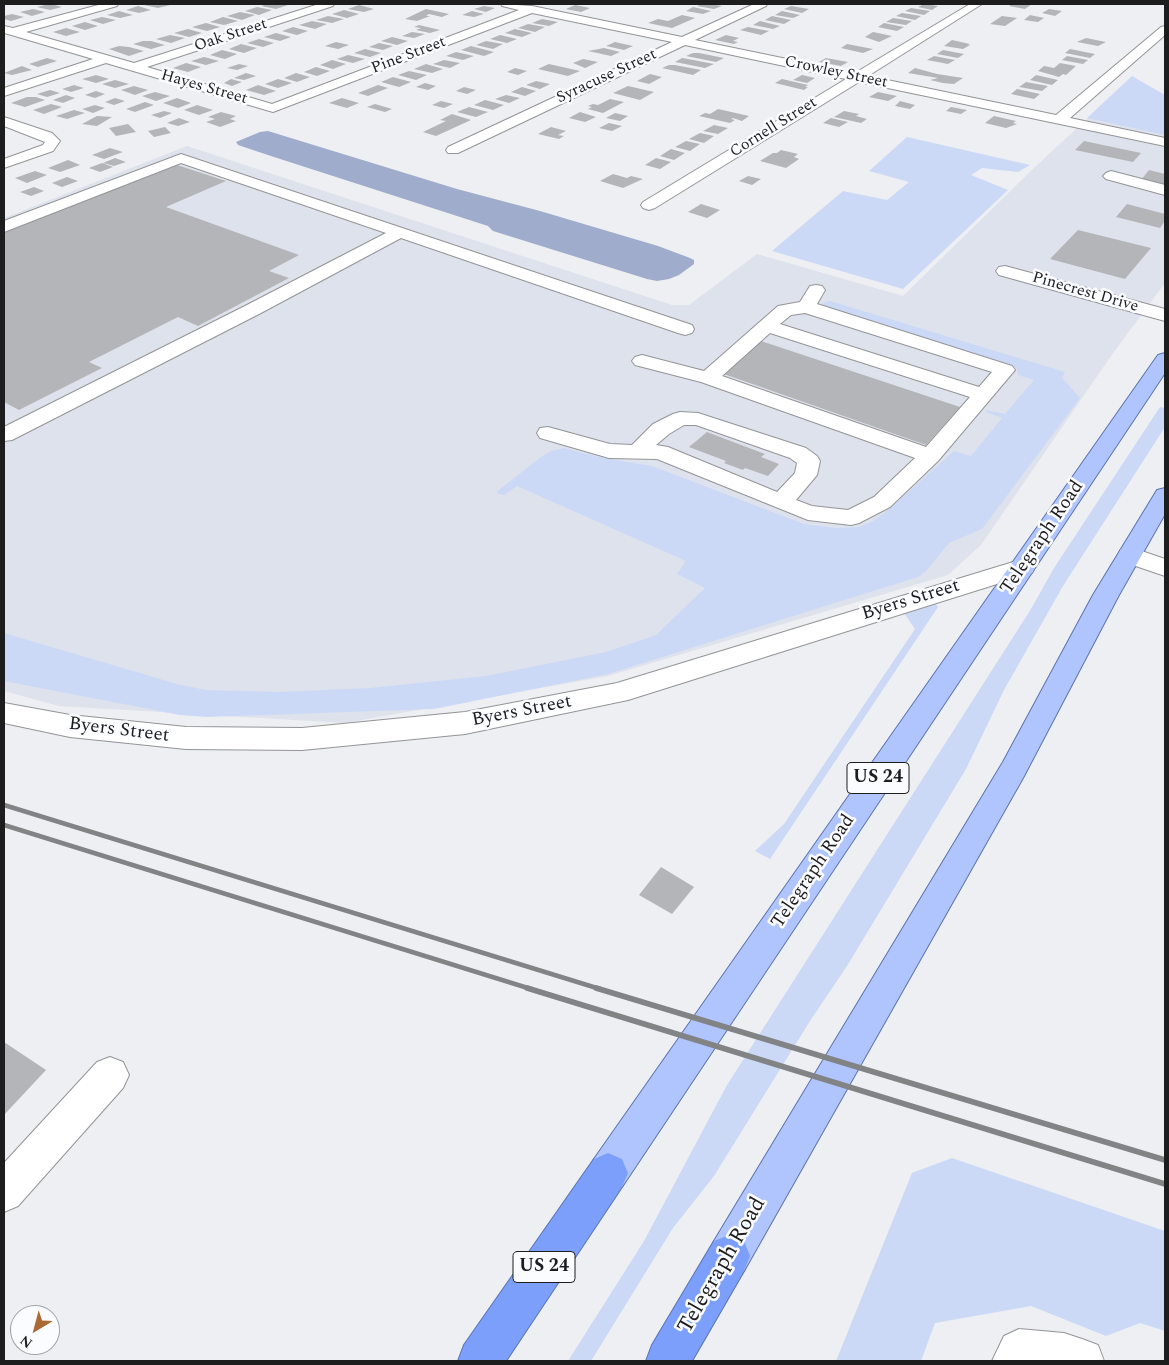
<!DOCTYPE html>
<style>
body{margin:0}
#map{position:relative;width:1169px;height:1365px;overflow:hidden;background:#edeff2;font-family:Spectral,serif}
canvas{display:block}
.frame{position:absolute;inset:0;border:5px solid #1d1d1e;pointer-events:none}
.north{position:absolute;left:10px;top:1305px;width:50px;height:50px;box-sizing:border-box;background:#fbfcff;border:1px solid #a2a3a5;border-radius:50%;rotate:217deg;font-size:14px;font-weight:700;line-height:20px;text-align:center;color:#1d1d1e}
.north::after{content:'';display:block;margin:auto;width:18px;height:22px;background:#ab6935;clip-path:polygon(50% 0,100% 100%,50% 72%,0 100%)}
</style>
<div id="map">
<canvas width="1169" height="1365"></canvas>
<div class="frame"></div>
<div class="north">N</div>
</div>
<script>
const context = document.querySelector('canvas').getContext('2d');
context.lineJoin = 'round';
function fill(path, color) { context.fillStyle = color; context.fill(path, 'evenodd'); }
const poly = rows => new Path2D(rows.map(r => 'M' + r).join(''));
function stroke(path, color, width, dash) { context.strokeStyle = color; context.lineWidth = width; context.lineCap = dash ? 'butt' : 'round'; context.setLineDash(dash || []); context.stroke(path); }
function write(font, color, halo, rows, align = 'center') {
  context.font = font + ' Spectral,serif'; context.lineWidth = 5; context.setLineDash([]); context.textBaseline = 'middle'; context.strokeStyle = halo; context.fillStyle = color; for (const [text, x, y, turn = 0] of rows) {
    context.save(); context.translate(x, y); context.rotate((+turn || 0) * Math.PI / 180); context.textAlign = isNaN(turn) ? turn : align; if (halo) context.strokeText(text, 0, 0); context.fillText(text, 0, 0); context.restore();
  }
}
fill(poly([
 [1089,117,1165,133,1165,283,1111,356,981,545,948,575,608,676,345,723,59,706,4,691,4,218,187,146,672,305,689,305,757,254,903,296,1036,166]
]), '#dee2ec');
fill(poly([
 [1132,76,1165,95,1165,135,1087,118],
 [907,137,1030,165,1018,172,982,168,971,175,1008,190,903,289,772,251,843,191,887,200,909,182,869,171],
 [830,301,1065,372,1062,378,1080,398,982,529,949,543,927,570,918,577,608,674,434,709,207,717,180,715,4,681,4,633,177,684,206,690,280,692,370,688,486,676,606,652,656,635,705,588,677,574,686,561,517,486,504,495,498,494,497,492,499,490,541,457,551,451,564,448,604,458,652,466,804,524,836,528,860,527,873,521,887,511,954,451,971,456,1002,418,986,412,986,410,1005,414,1034,380,1018,375,1017,369,1012,365,825,307,822,305,825,302],
 [1160,407,1165,408,1165,427,1063,586,1004,690,966,769,847,966,810,1021,714,1176,673,1228,591,1361,568,1361,644,1241,727,1085,1031,609,1054,568],
 [935,603,938,607,770,859,755,851,784,824,915,629,904,613],
 [952,1158,1165,1231,1165,1331,1140,1323,1106,1336,1031,1306,935,1323,921,1361,836,1361,912,1173]
]), '#cbd9f7');
fill(poly([
 [268,131,457,189,540,211,658,246,690,258,694,260,694,264,679,275,669,279,657,281,647,279,493,231,488,226,274,157,238,145,236,142,260,132]
]), '#9faccb');
fill(poly([
 [49,4,51,4,62,7,50,10,37,7],
 [148,4,166,4,170,5,158,8,144,5],
 [268,4,283,4,288,5,276,9,261,6],
 [702,4,710,4,722,6,714,9,697,6],
 [924,4,938,6,932,10,918,7],
 [1012,4,1032,4,1025,9,1009,6],
 [359,5,374,9,364,12,348,9],
 [575,5,590,8,581,12,566,9],
 [138,6,151,10,139,13,126,10],
 [484,6,495,8,486,12,474,9],
 [791,6,809,9,802,13,784,9],
 [257,7,272,10,259,15,245,11],
 [693,7,711,11,703,14,686,11],
 [911,8,930,11,924,15,905,11],
 [33,9,45,12,32,16,20,12],
 [426,9,449,14,442,17,429,14,426,16,430,16,417,21,405,19],
 [1049,9,1062,11,1055,16,1042,13],
 [344,10,359,14,347,18,332,14],
 [119,11,133,15,120,18,107,15],
 [472,11,484,14,474,17,462,15],
 [782,11,800,15,793,18,775,15],
 [240,12,255,15,242,20,227,16],
 [902,13,921,16,915,20,896,16],
 [12,14,24,17,11,21,4,19,4,16],
 [682,15,695,18,672,28,648,23,658,19,668,21],
 [1030,15,1044,18,1038,22,1024,20],
 [328,16,344,19,332,23,316,20],
 [772,16,791,20,784,24,765,20],
 [1002,16,1017,18,1005,26,990,24],
 [102,17,116,20,103,24,90,20],
 [223,17,238,21,224,25,210,22],
 [893,18,912,21,906,25,886,22],
 [542,19,558,22,549,26,532,23],
 [312,21,327,24,315,29,299,25],
 [760,21,780,26,773,29,753,25],
 [85,22,98,26,85,30,72,26],
 [206,23,220,27,207,31,192,27],
 [884,23,904,27,897,31,878,27],
 [528,24,545,27,535,32,518,28],
 [419,25,440,30,430,33,416,30,421,28,414,27],
 [293,27,308,31,297,35,282,31],
 [748,27,769,31,761,35,740,30],
 [66,28,80,32,66,36,53,32],
 [188,29,202,33,189,37,174,33],
 [515,29,532,33,522,37,505,33],
 [412,32,425,34,414,38,402,36],
 [873,32,892,36,879,42,865,37],
 [276,33,291,37,280,41,264,37],
 [170,35,185,38,171,43,156,39],
 [500,35,517,39,507,43,490,39],
 [726,35,739,38,733,41,738,42,734,44,715,40],
 [392,37,408,41,397,45,381,41],
 [1086,38,1106,42,1098,46,1077,42],
 [259,39,274,43,263,47,247,43],
 [952,40,970,44,968,45,970,45,963,49,944,46],
 [143,41,151,41,165,45,151,49,133,44],
 [486,41,503,44,493,49,476,45],
 [336,42,349,45,338,49,325,46],
 [615,42,633,46,624,50,606,46],
 [379,43,393,46,383,50,369,47],
 [241,44,257,48,244,53,229,49],
 [847,44,873,49,863,53,841,48],
 [119,46,129,47,144,51,129,56,109,49],
 [471,46,494,52,484,56,461,50],
 [604,48,620,52,611,56,588,51],
 [365,49,381,53,370,57,354,53],
 [1070,49,1095,54,1090,58,1065,53],
 [222,50,237,54,225,59,210,55],
 [943,50,964,54,958,58,937,54],
 [456,52,474,56,463,60,446,56],
 [693,53,699,53,724,58,716,62,686,56],
 [348,55,365,59,353,63,337,59],
 [934,56,955,60,948,64,927,60],
 [1067,56,1088,60,1083,64,1062,60],
 [204,57,219,61,206,65,191,61],
 [47,58,57,61,38,67,29,64],
 [682,58,688,59,714,64,705,68,675,62],
 [826,58,848,62,841,66,819,62],
 [583,59,598,62,585,68,573,63],
 [332,60,346,64,333,69,320,65],
 [444,60,460,63,450,68,433,64],
 [186,63,201,67,188,72,173,68],
 [1060,63,1076,66,1066,75,1063,74,1059,77,1038,71,1044,66,1054,68],
 [239,64,248,66,237,70,227,68],
 [426,64,443,69,432,73,414,69],
 [549,64,580,71,568,76,538,69],
 [669,65,675,65,701,70,693,75,662,68],
 [22,66,32,70,12,75,4,73],
 [316,67,330,71,317,76,304,72],
 [515,68,527,71,518,75,507,72],
 [915,68,937,74,963,78,954,84,943,83,930,80,938,78,908,73],
 [409,71,427,75,416,80,398,75],
 [246,73,256,76,244,80,234,78],
 [296,73,310,77,297,82,284,78],
 [650,74,662,77,649,84,637,81],
 [96,75,109,79,96,83,82,79],
 [802,75,815,78,807,83,793,80],
 [1036,75,1058,80,1052,85,1030,80],
 [393,77,411,82,399,87,381,82],
 [231,79,242,82,232,86,224,83],
 [278,79,292,83,278,88,265,84],
 [782,79,808,85,805,87,808,87,804,90,775,83],
 [115,80,129,84,115,88,102,84],
 [536,81,550,84,540,89,526,85],
 [1026,82,1048,86,1042,91,1019,87],
 [425,83,436,86,428,90,416,87],
 [74,85,84,88,71,92,62,89],
 [258,85,276,91,264,95,246,90],
 [378,85,388,88,368,96,358,93],
 [134,86,148,90,135,95,121,90],
 [628,86,654,92,640,100,613,93],
 [464,87,476,90,467,94,456,91],
 [522,87,536,91,525,96,511,92],
 [1017,89,1040,94,1034,99,1011,94],
 [50,90,60,93,47,97,37,94],
 [96,91,105,94,95,98,85,95],
 [155,92,170,96,156,101,142,96],
 [878,92,897,96,888,101,869,97],
 [66,95,75,98,63,103,53,100],
 [506,95,520,98,509,103,495,99],
 [27,97,36,97,45,100,25,107,11,103],
 [115,98,125,101,114,105,105,102],
 [177,98,191,103,178,108,163,103],
 [342,98,359,103,347,108,329,103],
 [610,99,624,102,603,113,588,109,592,107,588,106,593,104,598,105],
 [485,100,504,105,493,110,474,105],
 [441,101,453,104,444,108,432,105],
 [900,101,915,105,910,109,895,106],
 [145,102,154,105,135,112,126,109],
 [51,104,62,107,44,114,33,110],
 [375,104,392,109,385,112,367,107],
 [95,105,105,108,93,113,82,109],
 [197,105,213,110,199,115,184,110],
 [469,107,488,112,476,117,457,112],
 [951,107,967,110,961,114,946,111],
 [718,109,749,116,742,121,733,118,731,119,735,120,730,123,699,116,705,113,710,114],
 [74,110,85,113,67,119,56,116],
 [164,111,172,113,160,118,151,115],
 [844,111,859,114,856,116,867,119,861,123,834,117],
 [221,112,236,116,230,119,236,121,220,127,206,122,215,119,208,117],
 [580,112,596,117,585,122,569,118],
 [615,113,628,116,620,121,606,118],
 [452,114,471,120,436,136,423,132,446,121,440,120],
 [97,116,112,117,97,126,82,124],
 [994,116,1016,121,1013,123,1017,124,1006,128,985,123],
 [179,118,190,122,178,126,167,123],
 [831,118,848,122,839,127,823,123],
 [609,123,622,126,612,131,599,128],
 [128,124,136,132,116,136,109,128],
 [714,125,728,128,718,134,703,131],
 [165,127,171,133,154,137,148,131],
 [551,127,566,131,558,135,564,136,559,139,538,134],
 [700,133,714,136,704,143,689,139],
 [686,141,700,144,690,151,675,147],
 [1084,141,1141,153,1133,162,1075,150],
 [110,148,123,152,104,159,92,155],
 [671,149,685,153,674,160,660,156],
 [781,150,798,154,794,157,799,159,786,168,760,161,773,153,777,153],
 [115,158,126,162,114,166,103,163],
 [656,158,671,162,660,169,645,165],
 [68,160,80,165,60,172,48,168],
 [102,163,113,167,100,172,89,168],
 [174,164,226,181,166,207,299,255,269,271,289,278,198,326,178,317,89,362,102,368,19,410,4,402,4,232],
 [1149,170,1165,174,1165,185,1141,180],
 [35,171,47,175,27,183,15,178],
 [613,174,627,178,631,176,643,179,623,188,600,181],
 [748,176,761,179,752,185,739,181],
 [67,177,78,181,62,187,52,183],
 [34,187,44,191,31,196,20,192],
 [701,204,720,210,707,218,688,212],
 [1127,204,1165,214,1165,221,1160,228,1116,217],
 [1078,230,1151,248,1125,279,1050,259],
 [761,341,960,407,926,445,721,373],
 [707,432,765,454,761,457,779,464,768,476,745,468,743,470,724,463,726,461,689,447],
 [661,867,694,887,672,914,639,895],
 [4,1042,46,1070,4,1115]
]), '#b4b5b8');
const minor = poly([
 [102,4,118,4,117,6,26,32,134,63,319,4,334,4,333,6,147,67,272,104,519,10,502,6,501,4,532,6,682,37,754,4,767,4,766,6,695,40,855,73,970,4,982,4,868,76,1056,115,1161,27,1165,26,1165,35,1070,118,1165,138,1165,146,859,82,655,208,649,210,643,208,641,205,643,202,846,79,685,45,458,153,448,153,446,150,448,147,672,42,532,13,273,112,106,63,4,96,4,88,93,59,8,34,4,33,4,26,13,28,102,4],
 [4,117,52,133,60,141,53,151,4,168,4,159,43,145,45,142,4,126,4,117],
 [181,154,692,325,694,329,692,333,685,335,678,333,401,238,259,314,12,440,4,441,4,427,245,306,386,233,181,163,4,232,4,221,181,154],
 [1111,171,1165,185,1165,195,1106,179,1103,176,1106,173,1111,171],
 [1005,266,1165,309,1165,321,999,275,996,271,999,267,1005,266],
 [816,285,822,286,825,290,817,304,1012,366,1015,370,938,461,890,507,859,523,851,525,808,520,657,459,609,458,540,438,537,433,540,428,548,427,610,444,632,445,653,424,673,414,680,412,698,413,806,448,817,456,820,461,817,475,796,500,812,506,848,510,874,497,915,458,701,382,635,365,632,361,635,357,642,355,704,371,778,306,800,302,810,286,816,285],
 [805,313,992,372,979,387,780,324,791,315,805,313],
 [770,333,970,397,926,447,722,376,770,333],
 [684,425,696,425,790,458,797,463,795,473,777,492,668,447,656,445,669,434,684,425],
 [1130,547,1165,559,1165,576,1121,561,1118,555,1121,549,1130,547],
 [1023,559,1032,561,1035,567,1032,573,628,700,465,734,302,750,186,749,70,737,4,723,4,703,70,715,186,727,302,728,465,712,617,683,1023,559],
 [110,1057,123,1062,129,1075,123,1088,18,1206,4,1212,4,1163,97,1062,110,1057],
 [1019,1329,1064,1333,1082,1339,1098,1345,1104,1361,992,1361,1004,1336,1019,1329]
]);
const major = poly([
 [1165,353,1165,373,622,1187,608,1193,594,1187,588,1173,594,1159,1158,355,1165,353],
 [1165,488,1165,514,1119,595,1023,778,744,1271,729,1277,714,1271,708,1256,714,1241,1003,762,1093,595,1154,495,1157,490,1165,488]
]);
const highway = poly([
 [608,1153,622,1159,628,1173,622,1187,506,1361,458,1361,464,1345,594,1159,608,1153],
 [729,1235,744,1241,750,1256,744,1271,692,1361,646,1361,652,1345,714,1241,729,1235]
]);
stroke(minor, '#939497', 2);
stroke(major, '#5a72ae', 2);
stroke(highway, '#5a72ae', 2);
fill(minor, '#fff');
fill(major, '#b0c5fd');
fill(highway, '#7b9ffb');
stroke(poly([
 [4,805,600,989],
 [4,825,531,989]
]), '#828385', 4.5);
stroke(poly([
 [527,988,1165,1184],
 [596,988,1165,1160]
]), '#828385', 5.5);
write('16px', '#1d1d1e', '#fbfcff', [
 ["Oak Street",231,36,-18],
 ["Pine Street",409,56,-21],
 ["Crowley Street",836,73,12],
 ["Syracuse Street",607,77,-25],
 ["Hayes Street",204,88,16],
 ["Cornell Street",774,128,-32],
 ["Pinecrest Drive",1085,293,16]
]);
for (const [x, y, w] of [
 [878,778,62],
 [544,1267,62]
]) { const box = new Path2D(); box.roundRect(x - w / 2, y - 15.5, w, 31, 4); context.fillStyle = '#fbfcff'; context.fill(box); stroke(box, '#1d1d1e', 1); }
write('bold 18px', '#1d1d1e', null, [
 ["US 24",878,778],
 ["US 24",544,1267]
]);
write('19px', '#1d1d1e', '#fbfcff', [
 ["Telegraph Road",1043,538,-56],
 ["Byers Street",911,601,-17],
 ["Byers Street",522,712,-11],
 ["Byers Street",119,731,7],
 ["Telegraph Road",814,872,-56]
]);
write('22px', '#1d1d1e', '#fbfcff', [
 ["Telegraph Road",723,1266,-60]
]);
</script>
